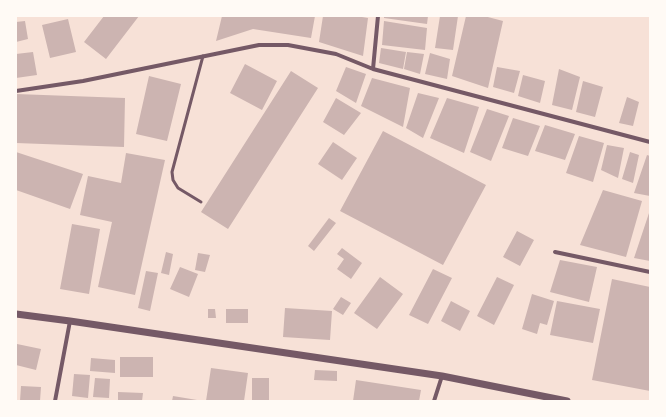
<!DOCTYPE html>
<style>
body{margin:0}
#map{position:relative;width:666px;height:417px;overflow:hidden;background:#f7e1d7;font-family:"Titillium Web",sans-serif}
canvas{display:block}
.frame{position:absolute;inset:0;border:17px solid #fffaf5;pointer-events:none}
</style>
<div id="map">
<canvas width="666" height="417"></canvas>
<div class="frame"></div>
</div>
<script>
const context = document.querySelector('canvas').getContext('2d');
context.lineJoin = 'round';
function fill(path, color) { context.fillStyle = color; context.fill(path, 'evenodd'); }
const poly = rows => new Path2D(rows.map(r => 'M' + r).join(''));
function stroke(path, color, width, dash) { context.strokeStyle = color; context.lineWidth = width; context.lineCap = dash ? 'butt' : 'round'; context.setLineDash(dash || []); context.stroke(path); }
fill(poly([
 [104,16,139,16,106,59,84,42],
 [222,16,315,16,311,38,253,29,216,41],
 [323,16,356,16,368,18,363,56,319,42],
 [384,16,428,16,427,24,384,18],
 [440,16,458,16,453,50,435,48],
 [466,16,484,16,503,21,488,88,452,76],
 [68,19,76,52,50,58,42,25],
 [25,21,28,39,16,42,16,22],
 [384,21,427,28,425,50,382,45],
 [381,48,406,52,403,69,379,63],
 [33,52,37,75,16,78,16,54],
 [407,52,424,54,420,74,404,69],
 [430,53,450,59,447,79,425,74],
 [245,64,277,81,262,110,230,93],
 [346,67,366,74,356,103,336,91],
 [497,67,520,71,514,93,493,87],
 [559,69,580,77,572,110,552,105],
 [291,71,318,88,228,229,201,212],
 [523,75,545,81,540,103,518,96],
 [149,76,181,84,167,141,136,134],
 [372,78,410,88,403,127,361,106],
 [583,81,603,87,595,117,576,112],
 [418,93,439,98,423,138,406,128],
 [16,94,125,98,124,147,16,143],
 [627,97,639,102,633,126,619,123],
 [336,98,361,113,344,135,323,122],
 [447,98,479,107,464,153,430,138],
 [487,109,509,116,491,161,470,152],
 [513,118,540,126,528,156,502,148],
 [545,125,575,134,565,160,535,151],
 [383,131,486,185,443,265,340,211],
 [579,136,604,143,593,182,566,173],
 [333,142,357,158,342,180,318,164],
 [607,145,624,148,618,178,601,170],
 [16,152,83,174,70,209,16,190],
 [630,152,639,155,633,183,622,179],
 [126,153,165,160,135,295,98,287,112,222,80,215,88,176,121,183],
 [647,155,650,156,650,196,634,193],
 [603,190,642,201,626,257,580,245],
 [650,210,650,261,634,258],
 [329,218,336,223,314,251,308,246],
 [72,224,100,229,89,294,60,289],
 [517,231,534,240,520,266,503,257],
 [342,248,362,263,351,279,337,269,344,259,337,254],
 [166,252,173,254,169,275,161,273],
 [198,253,210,255,205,272,195,270],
 [560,260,597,267,589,302,550,292],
 [180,267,198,274,189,297,170,289],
 [433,269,452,278,428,324,409,315],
 [146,271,158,273,150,311,138,308],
 [380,277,403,294,377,329,354,313],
 [497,277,514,285,494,325,477,316],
 [612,279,650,287,650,391,592,380],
 [532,294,554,301,547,325,540,323,537,334,522,329],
 [341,297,351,303,343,315,333,309],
 [451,301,470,311,460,331,441,321],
 [557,301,600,309,593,343,550,335],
 [285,308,332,311,330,340,283,337],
 [208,309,215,309,216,318,208,318],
 [226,309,248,309,248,323,226,323],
 [17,344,41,349,36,370,16,365,16,348],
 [120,357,153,357,153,377,120,377],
 [91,358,115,360,115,373,90,371],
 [211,368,248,373,244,401,206,401],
 [315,370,337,371,337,381,314,380],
 [74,374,90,375,88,398,72,396],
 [95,378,110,379,109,398,93,397],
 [252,378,269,378,269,401,252,401],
 [356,380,421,390,419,401,353,401],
 [21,386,41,387,40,401,20,401],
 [118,392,143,393,142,401,118,401],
 [173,396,197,400,197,401,172,401]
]), '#ccb4b1');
stroke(poly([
 [201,202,178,188,173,180,172,172,203,56]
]), '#755966', 3);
stroke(poly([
 [373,69,378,16],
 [16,91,83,81,259,45,288,45,336,54,373,69,650,142],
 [555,252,650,272],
 [55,401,70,321],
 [434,401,442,376]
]), '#755966', 4);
stroke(poly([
 [16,314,70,321,442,376,567,401]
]), '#755966', 7);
</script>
